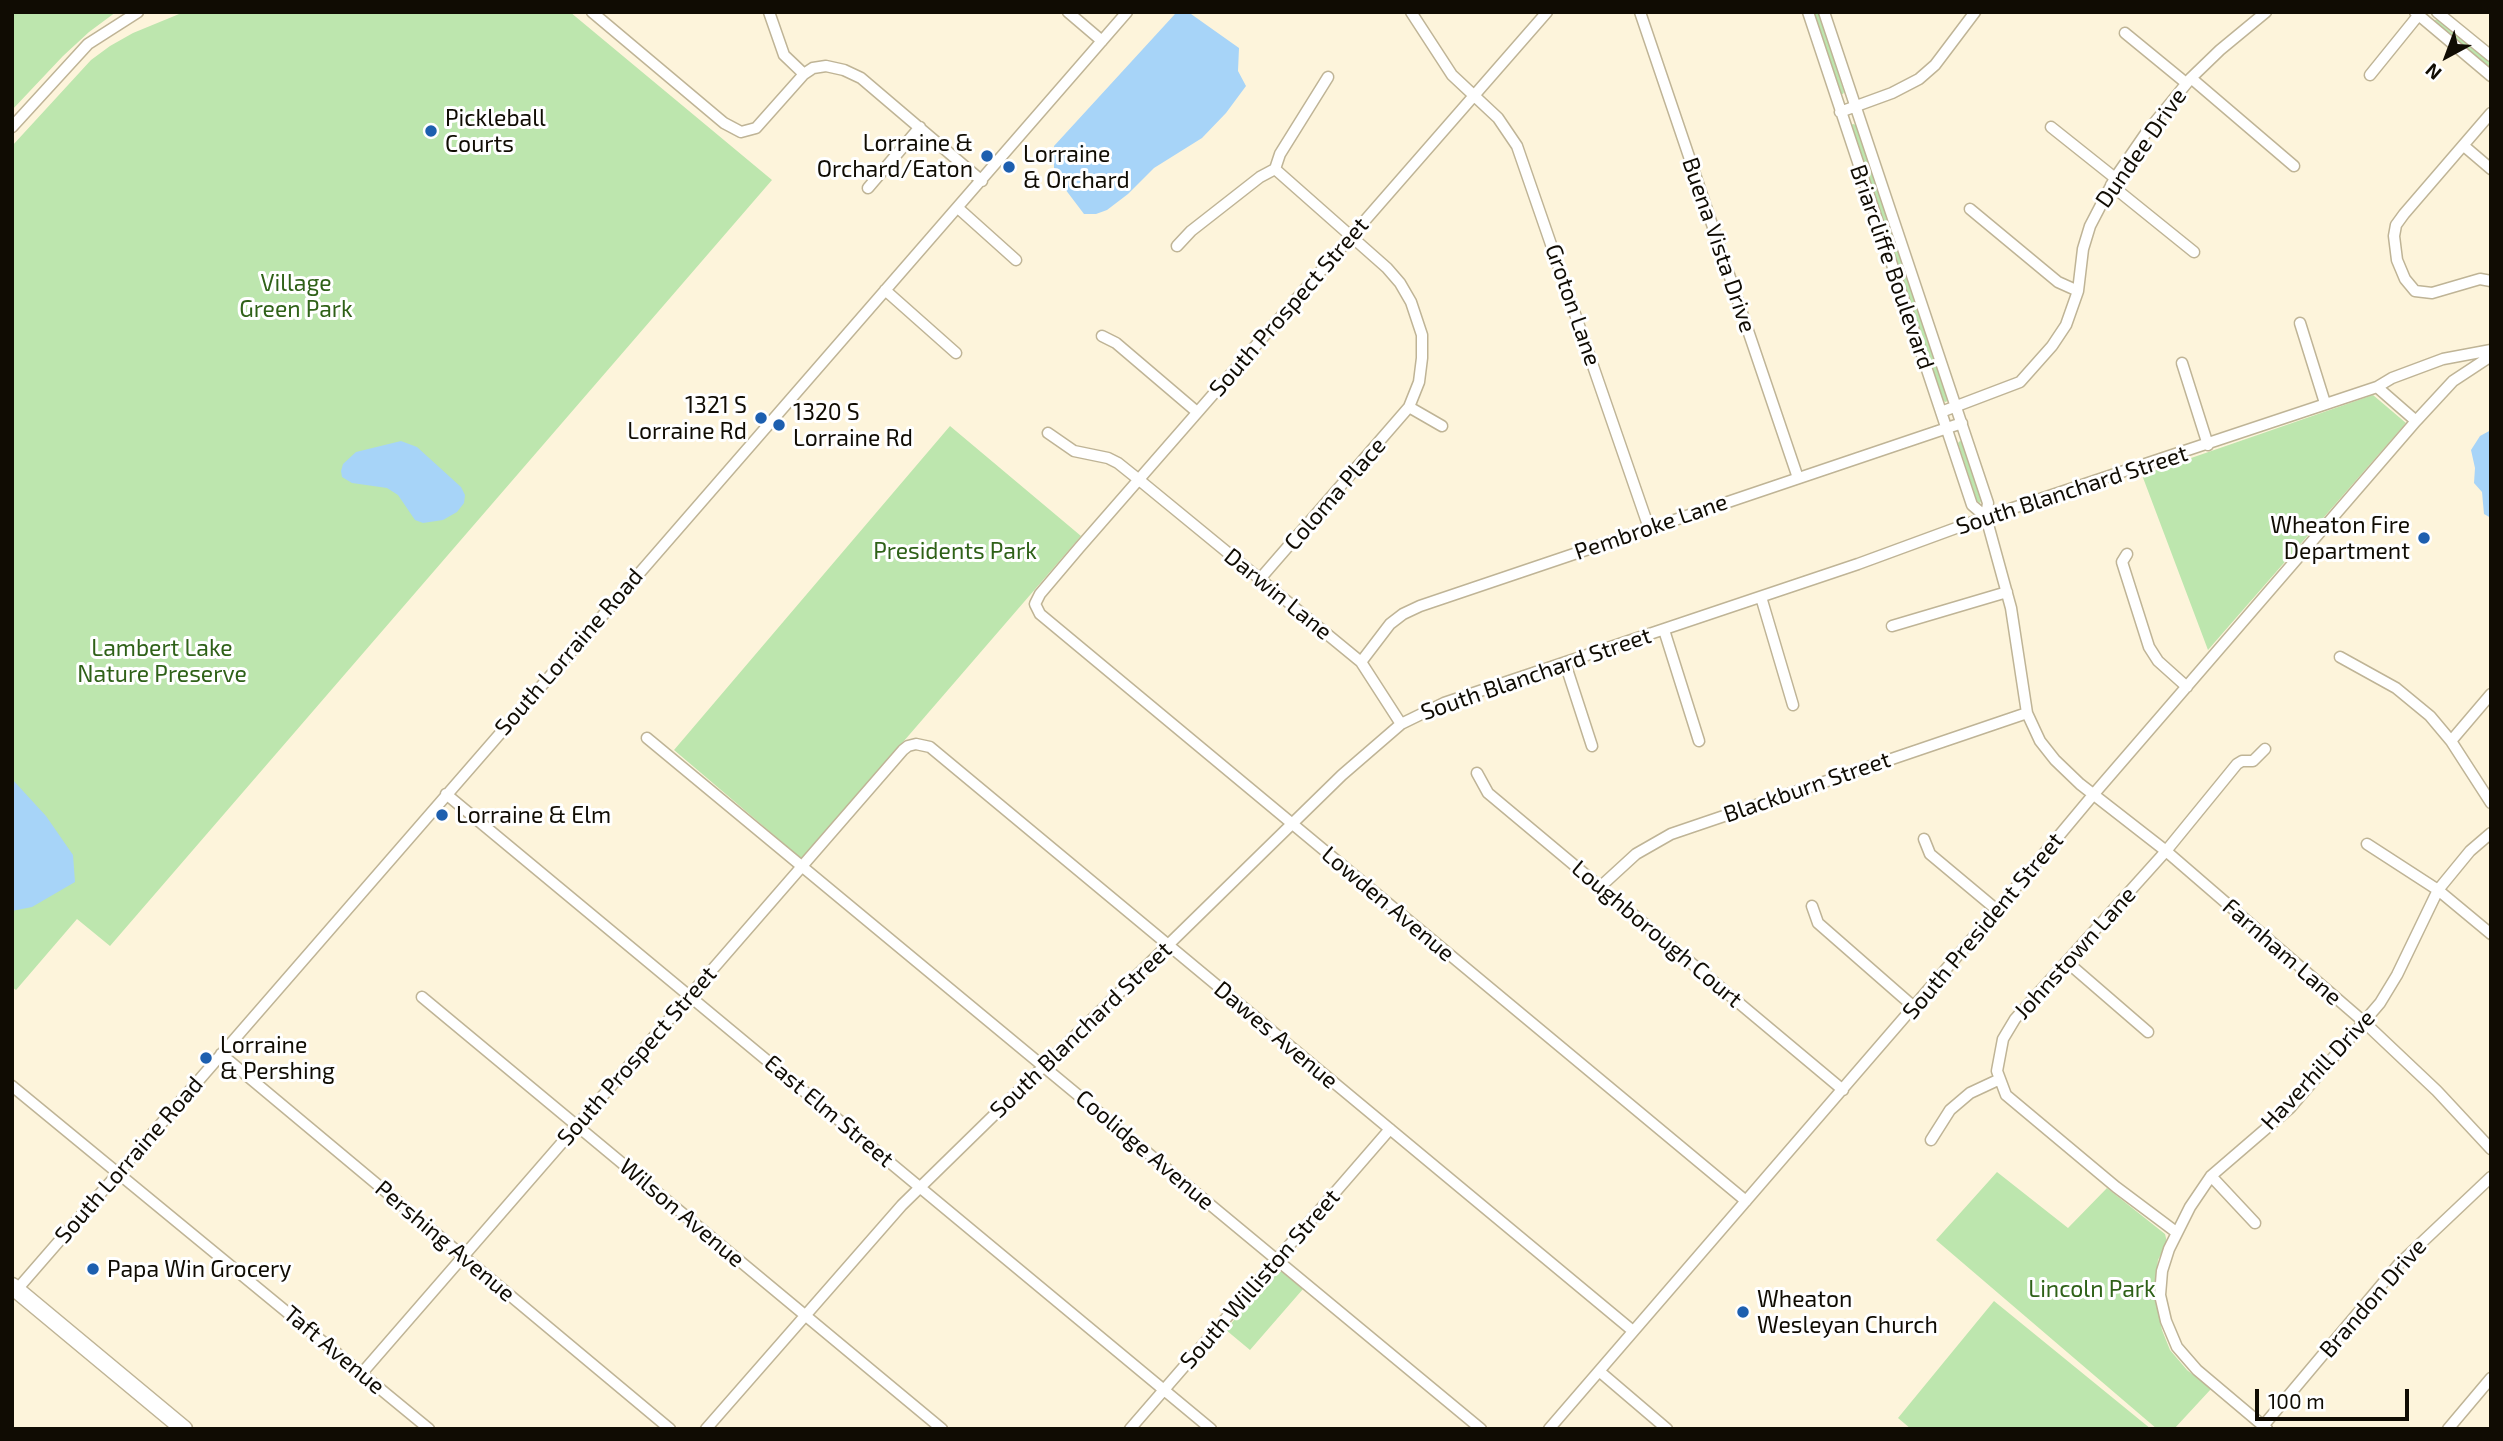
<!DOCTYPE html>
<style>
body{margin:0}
#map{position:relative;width:2503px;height:1441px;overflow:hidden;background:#fdf4db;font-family:"Exo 2",sans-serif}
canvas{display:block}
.frame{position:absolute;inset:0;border:14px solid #100c03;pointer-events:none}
.north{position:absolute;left:2412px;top:21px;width:70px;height:70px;-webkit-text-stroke:5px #fff;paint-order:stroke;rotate:221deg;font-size:19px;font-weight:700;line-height:28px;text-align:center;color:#100c03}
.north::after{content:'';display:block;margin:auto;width:24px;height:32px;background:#100c03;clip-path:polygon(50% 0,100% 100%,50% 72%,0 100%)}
.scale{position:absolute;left:2255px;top:1389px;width:154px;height:32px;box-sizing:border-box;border:4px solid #100c03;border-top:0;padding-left:9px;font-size:21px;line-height:24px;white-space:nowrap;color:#100c03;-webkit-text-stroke:5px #fff;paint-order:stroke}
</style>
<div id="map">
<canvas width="2503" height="1441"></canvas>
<div class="frame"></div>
<div class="north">N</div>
<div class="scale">100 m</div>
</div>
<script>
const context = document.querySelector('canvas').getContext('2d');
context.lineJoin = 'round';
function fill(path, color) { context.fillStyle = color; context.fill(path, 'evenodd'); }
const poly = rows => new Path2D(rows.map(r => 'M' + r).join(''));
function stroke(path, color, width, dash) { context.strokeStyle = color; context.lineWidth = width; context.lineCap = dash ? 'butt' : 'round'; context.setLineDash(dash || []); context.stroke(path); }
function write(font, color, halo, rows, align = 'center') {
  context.font = font + ' "Exo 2",sans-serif'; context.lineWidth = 6; context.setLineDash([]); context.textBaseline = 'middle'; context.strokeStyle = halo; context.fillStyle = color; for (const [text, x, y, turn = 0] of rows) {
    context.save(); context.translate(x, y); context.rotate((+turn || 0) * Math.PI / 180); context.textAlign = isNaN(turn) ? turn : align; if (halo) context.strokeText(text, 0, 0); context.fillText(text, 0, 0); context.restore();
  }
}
fill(poly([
 [12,12,116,12,89,32,63,56,12,110],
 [184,12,570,12,772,180,110,946,77,919,16,990,12,987,12,146,91,60,110,46,133,33],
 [1813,12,1819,12,1844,92,1843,94,1840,94],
 [2435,20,2438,20,2491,63,2491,71,2433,23],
 [1853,124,1856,125,1948,400,1946,402,1943,401,1898,269,1850,126],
 [2373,395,2406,423,2208,650,2142,475],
 [950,426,1081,536,802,859,674,750],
 [1960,441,1963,442,1982,499,1980,503,1977,501,1958,443],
 [1997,1172,2068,1228,2107,1188,2165,1234,2167,1242,2158,1260,2156,1279,2155,1298,2162,1330,2170,1350,2187,1370,2211,1389,2174,1429,2157,1429,1936,1240],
 [1276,1272,1282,1272,1303,1289,1250,1350,1226,1330,1270,1276],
 [1994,1301,2151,1429,1911,1429,1898,1418]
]), '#bde6ae');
fill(poly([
 [1175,14,1191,14,1239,48,1238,71,1246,86,1226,113,1202,138,1154,168,1128,194,1107,210,1096,214,1084,214,1059,181,1054,170,1054,146],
 [2491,430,2491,518,2484,514,2482,492,2474,483,2475,468,2471,450,2480,436],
 [401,441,417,447,461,487,465,495,464,503,457,512,443,520,423,523,415,520,398,495,387,488,352,483,342,477,341,471,343,464,356,452],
 [12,779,46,816,73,855,75,882,32,907,12,911]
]), '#a7d4f8');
const minor = poly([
 [592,12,724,123,741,132,756,128,804,74,813,68,826,66,844,70,861,78,982,181],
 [769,12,784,55,804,74],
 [1068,12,1102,41],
 [1411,12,1452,75,1498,118,1517,146,1649,528],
 [1547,12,1079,548,1040,594,1035,604,1040,614,1746,1201],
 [1640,12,1798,478],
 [1808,12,1972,505,1986,517],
 [1824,12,1988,503,1986,517,2011,608,2027,713,2040,741,2055,760,2080,784,2166,851,2364,1022,2437,1091,2491,1149],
 [2415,12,2491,76],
 [2437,12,2491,56],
 [2125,33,2186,83],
 [2370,75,2421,12],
 [2191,78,2294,166],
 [1840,112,1892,93,1919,79,1935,65,1975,12],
 [2491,113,2404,214,2396,225,2394,236,2397,260,2405,279,2415,291,2432,293,2480,279,2491,281],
 [12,127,88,44,138,12],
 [2051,127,2115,178],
 [2464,146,2491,169],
 [1275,169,1280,154,1328,77],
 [2111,185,2194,252],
 [868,188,920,127],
 [958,208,1016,260],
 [1970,209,2058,282,2078,291],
 [1177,246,1191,231,1260,177,1275,169],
 [885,290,956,353],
 [2300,323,2325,403],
 [1102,336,1116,343,1197,412],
 [2182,363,2208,445],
 [2377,387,2416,421],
 [1409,407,1442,426],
 [1941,412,2020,382,2052,346,2066,325,2078,291,2083,249,2090,226,2115,178,2146,133,2191,78,2220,50,2266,12],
 [1048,433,1074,451,1108,458,1118,463,1138,479,1361,662,1401,724],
 [2127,554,2122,562,2149,647,2158,661,2187,687],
 [1259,580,1409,407,1419,382,1422,358,1422,335,1411,302,1400,283,1387,268,1275,169],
 [1761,597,1793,705],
 [1892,626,2007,592],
 [1664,630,1699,741],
 [2340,657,2396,688,2430,716,2451,741,2491,803],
 [1361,662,1390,624,1403,614,1420,606,1962,423],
 [1565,663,1592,746],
 [647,738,1481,1429],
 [2451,741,2491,694],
 [1477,773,1488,793,1843,1090],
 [446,794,1211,1429],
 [1924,839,1930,854,1997,910],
 [2367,844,2438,890,2491,934],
 [1600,887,1636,854,1671,834,2027,713],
 [1812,906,1818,923,1914,1007],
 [2067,962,2148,1032],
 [422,997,942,1429],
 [221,1054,670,1429],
 [12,1086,429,1429],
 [1931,1140,1950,1110,1970,1093,2000,1079],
 [2211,1176,2255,1223],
 [2176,1232,2116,1187,2006,1095,1997,1071,2003,1039,2015,1019,2166,851,2237,764,2242,761,2253,761,2265,749],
 [14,1293,1127,12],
 [1599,1371,1667,1429],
 [362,1373,903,750,908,746,916,744,930,747,1633,1331],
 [2263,1426,2399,1264,2491,1177],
 [706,1429,902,1205,1342,775,1401,724,1444,703,1858,564,1986,517,2377,387,2392,378,2443,359,2491,350],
 [1130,1429,1390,1129],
 [1549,1429,1997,910,2093,795,2416,421,2453,381,2491,356],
 [2267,1429,2197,1370,2177,1347,2166,1321,2160,1295,2162,1271,2169,1249,2190,1207,2211,1176,2290,1108,2380,1003,2397,975,2438,890,2470,851,2491,833],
 [2448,1429,2491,1378]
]);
const primary = poly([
 [12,1286,184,1429]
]);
stroke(minor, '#bfb496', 13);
stroke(primary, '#bfb496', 19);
stroke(minor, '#fff', 10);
stroke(primary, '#fff', 16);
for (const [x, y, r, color] of [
 [431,131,7,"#1d5faf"],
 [987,156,7,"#1d5faf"],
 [1009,167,7,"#1d5faf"],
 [761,418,7,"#1d5faf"],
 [779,425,7,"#1d5faf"],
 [2424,538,7,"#1d5faf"],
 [442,815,7,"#1d5faf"],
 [206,1058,7,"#1d5faf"],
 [93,1269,7,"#1d5faf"],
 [1743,1312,7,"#1d5faf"]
]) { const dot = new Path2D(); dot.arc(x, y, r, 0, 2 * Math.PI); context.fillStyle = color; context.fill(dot); stroke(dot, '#fff', 2.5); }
write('23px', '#100c03', '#fff', [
 ["Pickleball",445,118],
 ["Courts",445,144],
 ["Lorraine &",973,143,"right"],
 ["Orchard/Eaton",973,169,"right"],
 ["Lorraine",1023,154],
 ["& Orchard",1023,180],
 ["1321 S",747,405,"right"],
 ["Lorraine Rd",747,431,"right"],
 ["1320 S",793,412],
 ["Lorraine Rd",793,438],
 ["Wheaton Fire",2410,525,"right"],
 ["Department",2410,551,"right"],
 ["Lorraine & Elm",456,815],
 ["Lorraine",220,1045],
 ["& Pershing",220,1071],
 ["Papa Win Grocery",107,1269],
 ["Wheaton",1757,1299],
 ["Wesleyan Church",1757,1325]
], 'left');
write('23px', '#100c03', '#fff', [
 ["Dundee Drive",2141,148,-55],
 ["Buena Vista Drive",1719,245,71],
 ["Briarcliffe Boulevard",1892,267,71],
 ["Groton Lane",1573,305,71],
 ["South Prospect Street",1289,307,-49],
 ["South Blanchard Street",2072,490,-18],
 ["Coloma Place",1335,494,-49],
 ["Pembroke Lane",1651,527,-19],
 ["Darwin Lane",1278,594,39],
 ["South Lorraine Road",569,652,-49],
 ["South Blanchard Street",1536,674,-19],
 ["Blackburn Street",1807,787,-19],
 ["Lowden Avenue",1388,904,40],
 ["South President Street",1983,926,-50],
 ["Loughborough Court",1657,934,40],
 ["Farnham Lane",2282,952,41],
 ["Johnstown Lane",2075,953,-48],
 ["South Blanchard Street",1081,1030,-44],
 ["Dawes Avenue",1276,1035,40],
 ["South Prospect Street",637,1056,-49],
 ["Haverhill Drive",2318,1070,-47],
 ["East Elm Street",829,1111,40],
 ["Coolidge Avenue",1145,1150,40],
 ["South Lorraine Road",129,1160,-49],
 ["Wilson Avenue",682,1213,40],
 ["Pershing Avenue",445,1241,40],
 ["South Williston Street",1260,1279,-49],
 ["Brandon Drive",2373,1298,-49],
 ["Taft Avenue",334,1350,40]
]);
write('23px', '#2f6118', '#fff', [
 ["Village",296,283],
 ["Green Park",296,309],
 ["Presidents Park",955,551],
 ["Lambert Lake",162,648],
 ["Nature Preserve",162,674],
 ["Lincoln Park",2092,1289]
]);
</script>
